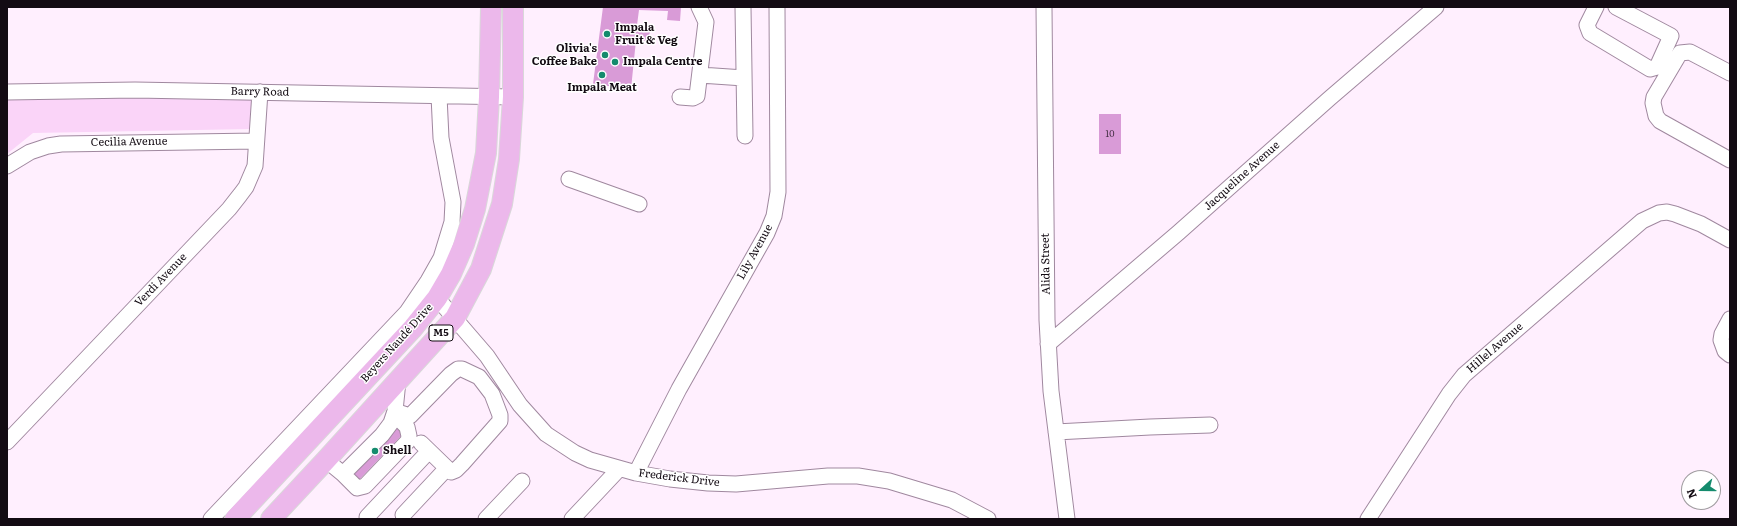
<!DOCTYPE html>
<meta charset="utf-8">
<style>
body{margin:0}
#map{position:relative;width:1737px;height:526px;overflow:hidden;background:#ffeffe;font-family:Literata,serif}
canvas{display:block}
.frame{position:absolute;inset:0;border:8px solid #130b13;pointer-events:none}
.north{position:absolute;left:1681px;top:470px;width:40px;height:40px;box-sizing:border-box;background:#fff;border:1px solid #a19da1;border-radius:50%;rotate:249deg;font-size:11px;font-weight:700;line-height:16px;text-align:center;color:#130b13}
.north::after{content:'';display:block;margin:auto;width:14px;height:18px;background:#148b6d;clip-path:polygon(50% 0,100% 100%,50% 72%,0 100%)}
</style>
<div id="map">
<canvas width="1737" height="526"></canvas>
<div class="frame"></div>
<div class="north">N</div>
</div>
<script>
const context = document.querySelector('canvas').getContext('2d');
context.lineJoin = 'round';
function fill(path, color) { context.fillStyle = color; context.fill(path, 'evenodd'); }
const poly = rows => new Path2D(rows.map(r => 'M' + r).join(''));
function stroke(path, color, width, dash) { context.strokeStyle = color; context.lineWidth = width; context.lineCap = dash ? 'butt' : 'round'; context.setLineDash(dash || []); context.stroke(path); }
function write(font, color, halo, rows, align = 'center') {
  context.font = font + ' Literata,serif'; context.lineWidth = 3; context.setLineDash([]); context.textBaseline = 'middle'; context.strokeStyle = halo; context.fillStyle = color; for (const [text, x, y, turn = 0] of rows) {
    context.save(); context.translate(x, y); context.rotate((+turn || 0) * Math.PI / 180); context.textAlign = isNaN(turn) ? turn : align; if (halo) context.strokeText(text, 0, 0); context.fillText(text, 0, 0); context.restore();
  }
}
fill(poly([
 [7,87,254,91,251,129,33,133,7,154]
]), '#fad4f8');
fill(poly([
 [603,7,681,7,680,21,667,20,668,11,639,10,637,25,651,27,648,41,636,40,631,89,593,84],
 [1099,114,1121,114,1121,154,1099,154],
 [395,422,405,432,357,482,347,472]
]), '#d99bd7');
const minor = poly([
 [743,7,745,136],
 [1044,7,1047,320,1051,391,1067,519],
 [1596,7,1587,25,1590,33,1650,69,1657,67,1671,36,1616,7],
 [1730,73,1690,52,1680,53,1654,97,1653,103,1656,116,1660,121,1730,160],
 [700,75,744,78],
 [7,92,135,90,513,97],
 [680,97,693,98,697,96,706,22,699,7],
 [7,166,30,152,48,146,61,144,256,141],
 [569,179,639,204],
 [437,298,487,356,520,405,546,434,575,453,590,460,636,473,670,479,708,483,736,484,828,476,858,476,889,481,952,500,988,519],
 [1730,319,1722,334,1721,340,1725,351,1730,355],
 [1048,344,1178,233,1330,98,1436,7],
 [395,411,410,416,451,374,458,369,462,369,479,377,492,394,500,415,500,421,462,464,456,470,451,472,421,443],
 [1056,432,1150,427,1210,425],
 [7,442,229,209,240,195,246,187,255,166,260,92],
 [326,460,343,474,382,435,391,423,395,411,398,381],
 [636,473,679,389,767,233,774,216,778,192,777,7],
 [343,474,357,488,365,486,408,441,409,436,407,427,394,414],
 [403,515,447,468],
 [367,517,429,451],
 [211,519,407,312,428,281,441,258,452,222,453,202,441,138,439,96],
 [486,519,522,481],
 [572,519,619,469],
 [1368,519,1449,394,1464,375,1642,221,1659,213,1667,212,1675,214,1701,224,1730,240]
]);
const major = poly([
 [235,519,413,328,437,298,451,274,464,244,475,209,486,153,489,97,491,7],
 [271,519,326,460,455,318,481,269,502,204,509,159,513,97,513,7]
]);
stroke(minor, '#a0889f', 17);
stroke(major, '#d9d8d9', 22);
stroke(minor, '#fff', 15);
stroke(major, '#ecb8eb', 20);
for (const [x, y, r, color] of [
 [607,34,4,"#148b6d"],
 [605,55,4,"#148b6d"],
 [615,62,4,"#148b6d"],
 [602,75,4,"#148b6d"],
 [375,451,4,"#148b6d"]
]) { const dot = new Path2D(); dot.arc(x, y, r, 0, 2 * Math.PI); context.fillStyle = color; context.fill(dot); stroke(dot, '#fff', 1.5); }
write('9px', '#442f44', null, [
 ["10",1110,134]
]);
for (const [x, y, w] of [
 [441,333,24]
]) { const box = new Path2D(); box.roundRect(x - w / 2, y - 8, w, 16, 3); context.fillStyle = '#fff'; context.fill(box); stroke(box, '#130b13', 1); }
write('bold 10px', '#130b13', null, [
 ["M5",441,333]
]);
write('bold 11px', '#130b13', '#fff', [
 ["Impala",615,28],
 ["Fruit & Veg",615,41],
 ["Olivia's",597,49,"right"],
 ["Coffee Bake",597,62,"right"],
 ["Impala Centre",623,62],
 ["Impala Meat",602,88,"center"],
 ["Shell",383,451]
], 'left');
write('11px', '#130b13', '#fff', [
 ["Barry Road",260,92,1],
 ["Cecilia Avenue",129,142,-1],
 ["Jacqueline Avenue",1242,176,-42],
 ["Lily Avenue",755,252,-61],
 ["Alida Street",1046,264,-91],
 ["Verdi Avenue",161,280,-46],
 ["Beyers Naudé Drive",397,343,-48],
 ["Hillel Avenue",1495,348,-41],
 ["Frederick Drive",679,478,7]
]);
</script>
